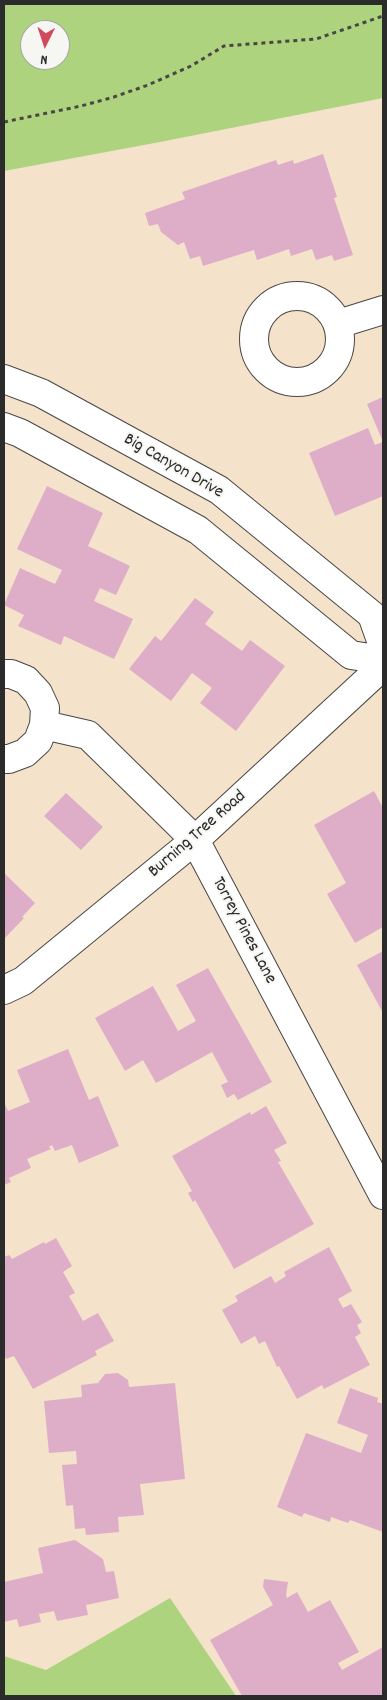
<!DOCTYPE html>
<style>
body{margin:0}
#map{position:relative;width:387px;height:1700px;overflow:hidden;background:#f4e2ca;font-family:Dekko,sans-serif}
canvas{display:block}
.frame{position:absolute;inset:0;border:5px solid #2b2b2b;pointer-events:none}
.north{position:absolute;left:20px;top:20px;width:50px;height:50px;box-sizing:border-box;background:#f6f6f2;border:1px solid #a5a5a2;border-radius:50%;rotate:184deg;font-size:14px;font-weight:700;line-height:20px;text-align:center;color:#2b2b2b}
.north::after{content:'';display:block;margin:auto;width:18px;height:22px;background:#d1495b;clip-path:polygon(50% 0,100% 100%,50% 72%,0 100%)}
</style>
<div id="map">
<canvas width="387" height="1700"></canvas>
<div class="frame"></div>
<div class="north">N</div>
</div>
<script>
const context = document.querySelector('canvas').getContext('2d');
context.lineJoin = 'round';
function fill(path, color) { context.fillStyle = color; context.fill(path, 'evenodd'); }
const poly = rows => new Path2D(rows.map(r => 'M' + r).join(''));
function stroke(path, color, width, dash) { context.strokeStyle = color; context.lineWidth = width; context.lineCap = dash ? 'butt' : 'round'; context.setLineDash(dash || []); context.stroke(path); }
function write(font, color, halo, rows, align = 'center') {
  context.font = font + ' Dekko,sans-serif'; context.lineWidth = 4; context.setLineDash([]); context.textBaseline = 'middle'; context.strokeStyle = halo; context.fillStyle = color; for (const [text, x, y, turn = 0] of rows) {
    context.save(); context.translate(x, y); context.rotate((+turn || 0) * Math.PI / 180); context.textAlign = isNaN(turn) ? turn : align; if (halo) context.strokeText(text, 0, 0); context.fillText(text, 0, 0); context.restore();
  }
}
fill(poly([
 [4,4,383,4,383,98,160,142,4,171],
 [30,30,60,30,60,60,30,60],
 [170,1598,236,1696,4,1696,4,1656,46,1670]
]), '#add37e');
fill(poly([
 [323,154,337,197,334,198,353,255,334,261,332,255,316,260,312,249,291,256,289,249,257,260,254,250,203,266,200,256,190,259,184,242,178,245,161,232,158,224,149,226,145,213,185,199,182,192,276,160,278,165,293,160,294,164],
 [383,397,383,496,335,516,309,453,368,428,375,445,383,442,367,404],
 [47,486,103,513,88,546,130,566,116,595,100,588,94,601,133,619,114,659,64,636,61,645,18,626,24,615,4,605,20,568,55,584,62,570,17,549],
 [195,598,214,612,205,624,242,651,250,640,285,666,236,731,200,703,212,688,192,673,171,701,129,669,155,636,161,641],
 [374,791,383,808,383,927,355,943,327,894,346,883,314,825],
 [66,793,103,827,81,850,44,816],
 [4,873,35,903,22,917,24,918,4,939],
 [383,951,383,1013,357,965],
 [208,968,272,1082,238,1100,234,1094,227,1098,221,1085,228,1082,212,1052,156,1083,143,1060,125,1071,95,1018,153,986,178,1031,196,1021,176,985],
 [68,1049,89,1100,98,1096,119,1146,79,1163,72,1145,55,1151,52,1145,49,1147,51,1149,27,1159,31,1168,9,1178,11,1182,4,1185,4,1102,8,1111,30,1102,17,1070],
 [266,1106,287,1143,274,1150,281,1161,278,1162,314,1224,234,1269,195,1200,193,1202,188,1193,192,1191,172,1156,250,1112,251,1115],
 [56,1238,72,1266,63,1272,75,1293,69,1296,83,1321,98,1313,114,1341,95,1351,97,1355,33,1389,14,1356,6,1359,4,1355,4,1257,9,1255,12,1259,44,1242,45,1244],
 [329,1247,352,1291,338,1299,343,1308,351,1304,362,1322,357,1325,361,1333,355,1337,370,1365,324,1389,322,1385,297,1399,279,1366,277,1367,265,1341,259,1344,255,1336,241,1344,222,1310,238,1301,235,1296,271,1276,275,1283,286,1276,284,1272],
 [118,1373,128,1380,129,1387,175,1383,185,1479,140,1484,144,1515,118,1517,119,1532,86,1535,85,1528,75,1529,73,1505,66,1506,62,1465,77,1464,76,1451,49,1453,44,1401,82,1397,81,1385,98,1383,105,1374],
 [350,1388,378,1398,377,1402,383,1404,383,1532,350,1520,348,1523,331,1517,330,1522,304,1513,302,1517,277,1507,306,1433,361,1453,368,1435,337,1423],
 [75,1540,103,1559,106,1572,114,1571,119,1598,86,1605,88,1615,57,1621,54,1611,39,1614,41,1622,19,1627,17,1619,4,1622,4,1582,43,1573,38,1548],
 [264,1579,288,1582,286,1595,287,1598,297,1592,308,1612,330,1600,359,1652,338,1663,342,1670,383,1647,383,1696,242,1696,210,1640,273,1605,263,1587]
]), '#deaec9');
const street = poly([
 '254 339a43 43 0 1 1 86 0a43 43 0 1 1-86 0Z',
 [338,324,383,310],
 [4,674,11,674,26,680,38,693,45,708,44,725,38,741,25,753,9,759,4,759],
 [44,725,88,735,195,840,383,1195],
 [4,990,23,981,195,840,383,666]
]);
const secondary = poly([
 [4,379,41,393,219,490,372,615,383,646],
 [4,427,20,433,198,530,351,655,383,660]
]);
stroke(street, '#494643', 30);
stroke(secondary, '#494643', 30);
stroke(poly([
 [4,122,81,106,114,97,148,85,191,66,224,46,316,39,383,16]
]), '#494643', 3, [4, 4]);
stroke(street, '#fff', 28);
stroke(secondary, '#fff', 28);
write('18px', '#2b2b2b', '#f6f6f2', [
 ["Big Canyon Drive",173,467,30],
 ["Burning Tree Road",198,835,-41],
 ["Torrey Pines Lane",243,931,62]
]);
</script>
